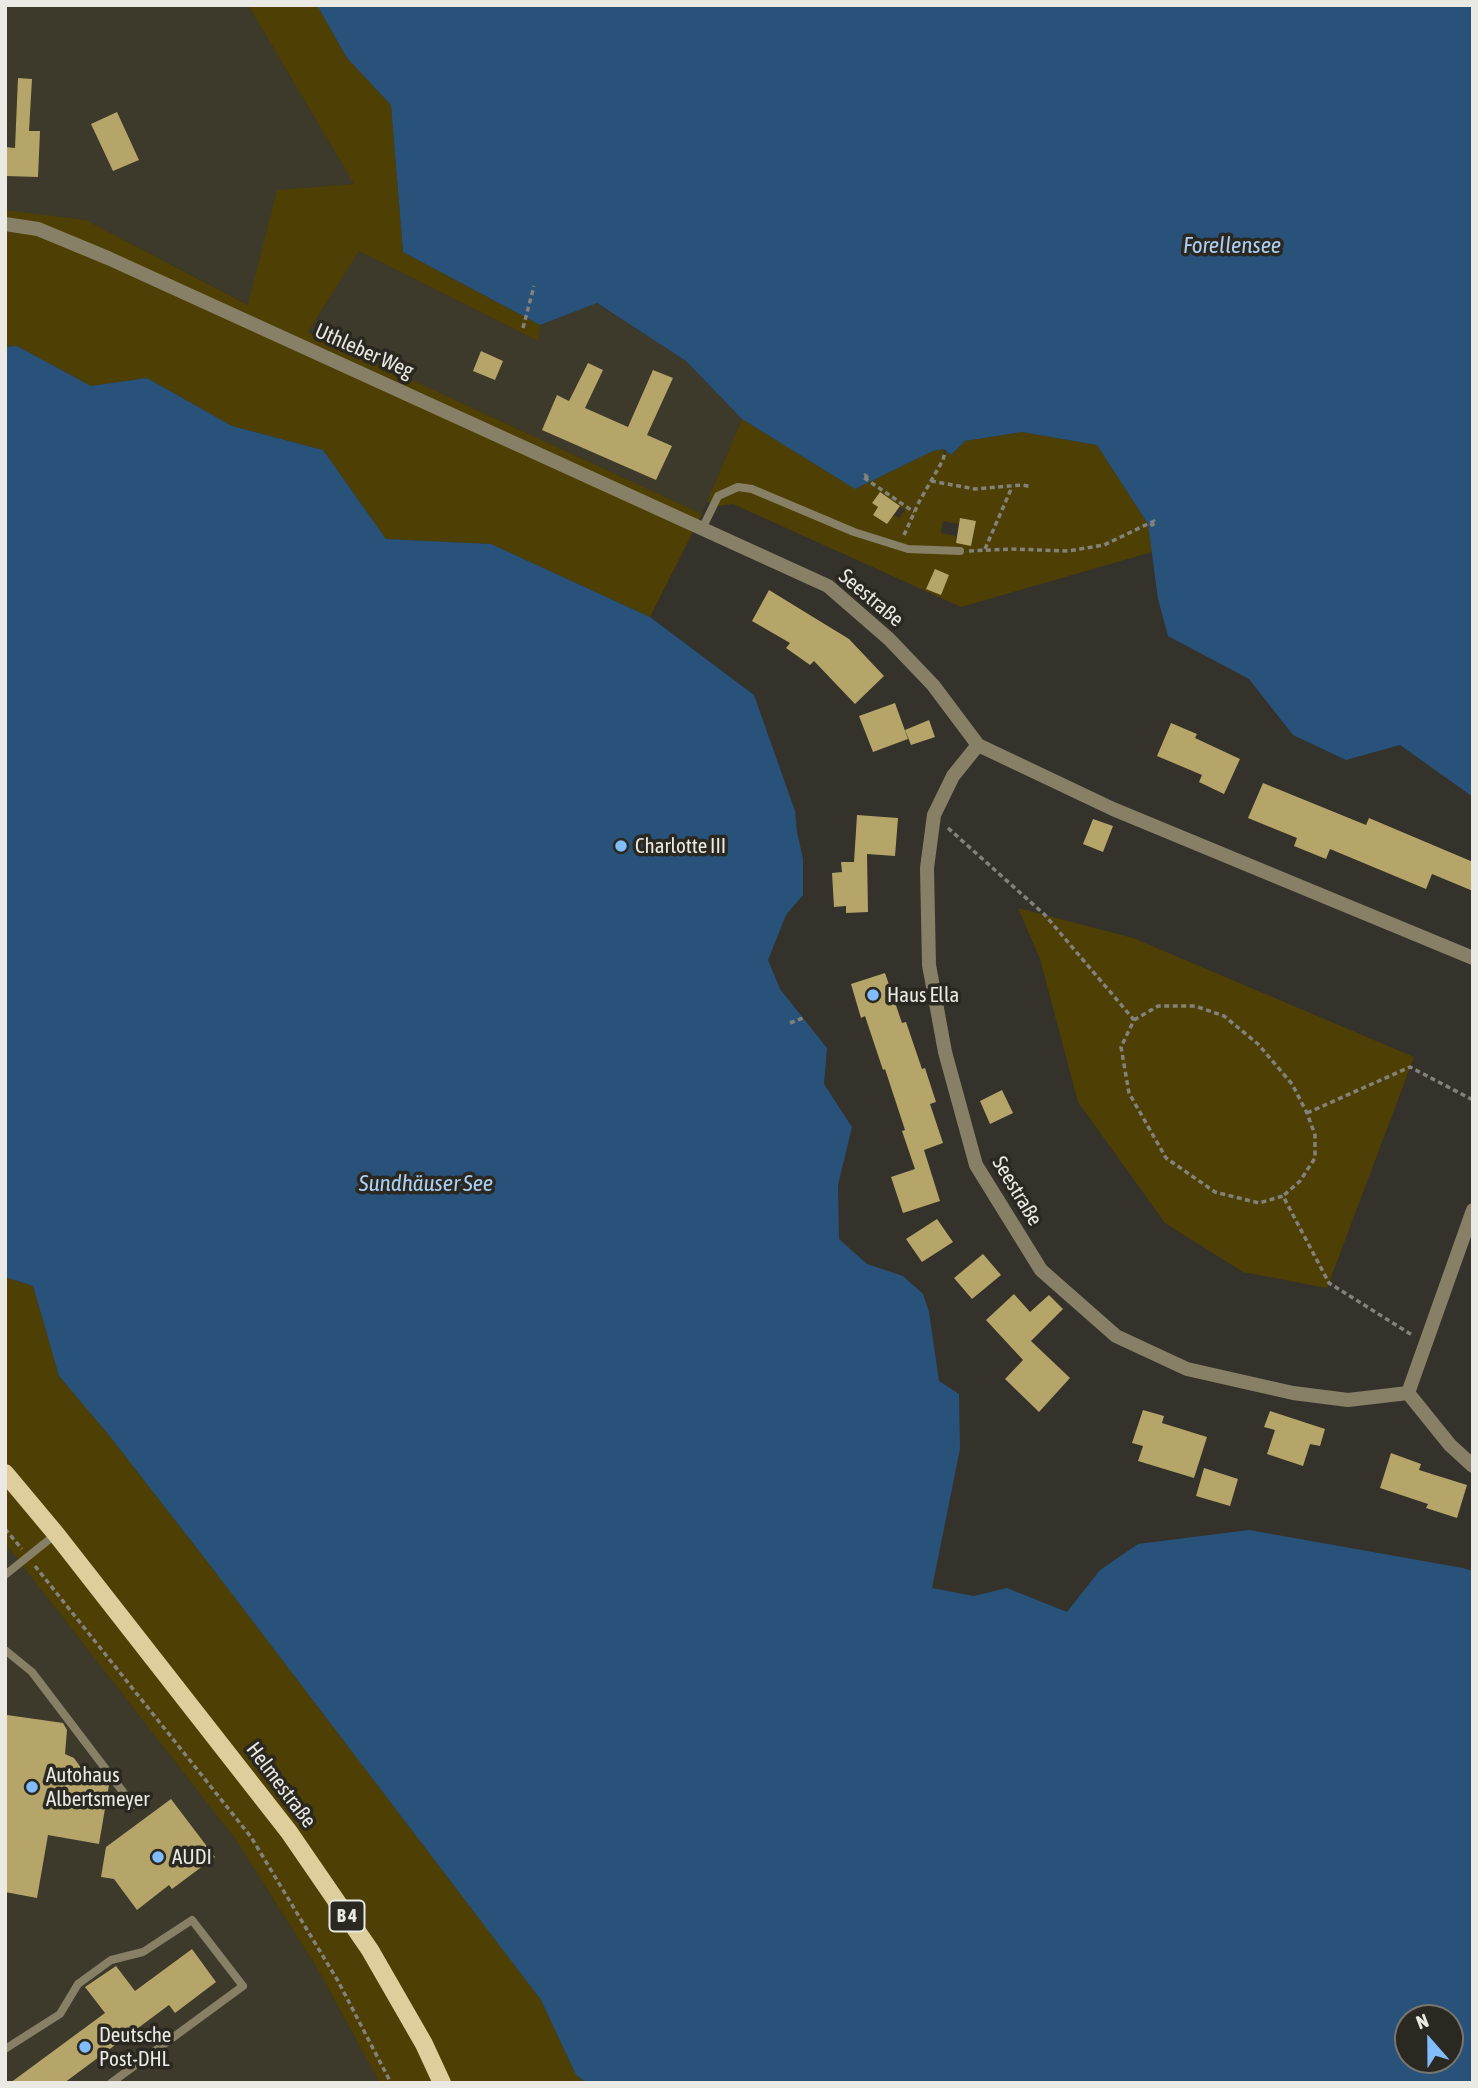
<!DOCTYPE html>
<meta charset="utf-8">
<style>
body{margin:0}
#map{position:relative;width:1478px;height:2088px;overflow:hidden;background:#34322a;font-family:"Asap Condensed",sans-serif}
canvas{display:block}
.frame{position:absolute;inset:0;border:7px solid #ebe9e4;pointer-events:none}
.north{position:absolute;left:1394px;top:2004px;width:70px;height:70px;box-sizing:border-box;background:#2a2820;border:2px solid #77756e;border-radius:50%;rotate:339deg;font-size:19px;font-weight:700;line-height:28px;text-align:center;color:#ebe9e4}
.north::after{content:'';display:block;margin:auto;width:24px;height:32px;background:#80bdfa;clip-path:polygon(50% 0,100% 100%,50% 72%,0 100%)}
</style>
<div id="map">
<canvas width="1478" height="2088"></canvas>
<div class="frame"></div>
<div class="north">N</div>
</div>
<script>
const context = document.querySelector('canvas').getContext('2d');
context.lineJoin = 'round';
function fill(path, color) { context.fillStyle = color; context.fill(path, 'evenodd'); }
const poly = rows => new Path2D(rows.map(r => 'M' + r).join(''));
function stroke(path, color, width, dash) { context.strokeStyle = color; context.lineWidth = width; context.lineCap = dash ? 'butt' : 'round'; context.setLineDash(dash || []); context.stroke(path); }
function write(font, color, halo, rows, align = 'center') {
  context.font = font + ' "Asap Condensed",sans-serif'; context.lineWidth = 7; context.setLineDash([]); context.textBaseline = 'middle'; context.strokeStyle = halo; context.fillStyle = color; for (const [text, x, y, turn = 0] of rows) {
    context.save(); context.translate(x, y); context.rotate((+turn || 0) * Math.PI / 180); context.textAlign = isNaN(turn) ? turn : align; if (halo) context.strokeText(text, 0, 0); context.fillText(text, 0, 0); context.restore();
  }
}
fill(poly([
 [5,5,248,5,354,184,277,190,249,305,86,220,5,210],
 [359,251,538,341,540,325,596,303,686,361,742,419,702,514,308,332],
 [5,1543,236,1840,317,1968,380,2083,5,2083]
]), '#3d392b');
fill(poly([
 [248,5,317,5,347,58,391,105,403,252,540,325,538,341,359,251,308,332,702,514,650,617,491,544,386,539,323,450,232,426,147,378,91,386,17,346,5,347,5,210,86,220,248,305,277,190,354,184],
 [742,419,855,489,933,451,944,449,942,458,944,459,946,451,951,455,965,441,1022,432,1097,445,1148,524,1152,552,961,607,733,504,717,506,707,502],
 [880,492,905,510,899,518,894,515,887,524,873,515,878,507,872,503],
 [961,518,976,521,971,546,956,543,956,536,941,533,943,521,959,524],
 [1018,908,1133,938,1414,1057,1327,1288,1243,1272,1165,1223,1078,1102,1040,959],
 [5,1277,33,1286,59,1376,108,1434,213,1569,541,2000,576,2075,587,2083,380,2083,317,1968,236,1840,5,1543]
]), '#4e4004');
fill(poly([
 [317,5,1473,5,1473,797,1400,745,1346,760,1293,735,1249,679,1168,636,1158,599,1148,524,1097,445,1022,432,965,441,951,455,944,449,933,451,855,489,742,419,686,361,597,303,540,325,403,252,391,105,347,58],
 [17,346,91,386,147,378,232,426,323,450,386,539,491,544,650,617,754,695,795,811,797,832,803,859,803,895,786,915,768,960,780,989,827,1048,824,1084,852,1127,838,1185,839,1239,867,1264,903,1276,923,1294,929,1312,939,1381,959,1394,960,1449,932,1588,974,1596,1007,1588,1067,1612,1100,1570,1138,1544,1249,1530,1463,1568,1473,1571,1473,2083,587,2083,576,2075,541,2000,213,1569,108,1434,59,1376,33,1286,5,1277,5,347],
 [1408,2018,1450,2018,1450,2060,1408,2060]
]), '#28527a');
fill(poly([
 [18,78,32,79,29,131,40,131,38,177,5,176,5,147,15,148],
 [117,112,139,160,113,171,91,124],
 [481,351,503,361,495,380,473,371],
 [588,363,603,370,585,408,628,427,653,370,673,378,647,435,672,446,656,480,542,430,557,395,569,401],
 [880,492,900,506,887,524,873,515,878,507,872,503],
 [960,518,976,521,971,546,956,543],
 [935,569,949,575,941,595,926,589],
 [769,590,849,639,884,676,855,704,814,661,810,665,786,648,790,643,752,621],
 [895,703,908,739,873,752,859,716],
 [929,720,935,737,911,745,905,730],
 [1171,723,1197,734,1195,738,1240,759,1224,794,1199,782,1202,775,1157,756],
 [1263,783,1366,825,1369,818,1473,862,1473,891,1432,874,1426,889,1330,849,1326,859,1294,846,1297,838,1248,818],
 [857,815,898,818,895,856,867,854,868,912,846,913,846,906,834,907,832,873,842,872,841,862,854,862],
 [1093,819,1113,826,1103,852,1083,844],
 [885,973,902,1023,906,1022,922,1069,925,1068,936,1102,930,1104,943,1143,924,1150,940,1201,903,1213,891,1177,915,1169,902,1131,905,1130,885,1069,883,1070,865,1016,861,1018,851,984],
 [1002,1090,1013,1113,990,1124,980,1101],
 [937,1219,953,1242,922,1262,906,1239],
 [983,1254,1001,1275,972,1299,954,1278],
 [1014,1294,1030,1312,1049,1295,1063,1309,1031,1341,1070,1378,1039,1412,1005,1379,1023,1360,986,1320],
 [1143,1410,1164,1416,1162,1423,1207,1437,1194,1478,1138,1461,1143,1446,1132,1443],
 [1270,1411,1325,1429,1320,1446,1310,1444,1303,1466,1267,1454,1275,1430,1264,1427],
 [1391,1453,1421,1464,1419,1470,1467,1485,1457,1518,1426,1508,1428,1504,1380,1488],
 [1204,1468,1238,1479,1230,1506,1196,1496],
 [7,1715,63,1723,67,1730,65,1754,74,1758,79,1765,84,1774,83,1784,109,1785,99,1844,48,1835,37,1898,5,1892],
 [171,1799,215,1857,172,1889,169,1885,137,1910,114,1879,101,1877,106,1847],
 [192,1949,216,1982,175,2013,169,2005,64,2083,10,2083,105,2013,85,1987,116,1966,135,1991]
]), '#b6a569');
stroke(poly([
 [523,328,534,286],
 [866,478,867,477,865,475,863,477,914,512],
 [931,481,975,489,1022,485,1032,487],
 [904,535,919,502,943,460,945,452],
 [985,549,1012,487],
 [969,551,1011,549,1068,551,1104,545,1154,521,1156,523,1152,525,1151,523],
 [948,828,1045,915,1134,1020,1121,1047,1129,1093,1166,1158,1215,1192,1259,1203,1283,1196,1329,1283,1412,1335],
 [1134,1020,1158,1006,1195,1006,1224,1016,1258,1044,1292,1084,1307,1113,1315,1135,1315,1158,1300,1181,1283,1196],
 [790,1023,803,1018],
 [1307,1113,1410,1067,1473,1100],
 [5,1529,22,1549],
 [35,1566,251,1837,338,1981,391,2083]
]), '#83817b', 3.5, [5, 3.5]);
stroke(poly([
 [703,527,718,496,738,487,752,489,854,532,908,549,960,551],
 [5,1575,56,1534],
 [5,1650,32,1672,133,1805],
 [5,2049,60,2014,78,1984,111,1960,143,1952,192,1920,243,1986,111,2083]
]), '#878067', 8);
stroke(poly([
 [5,224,38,229,108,258,828,586,889,639,933,685,978,745,1113,809,1473,958],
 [978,745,953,776,934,815,927,868,929,965,945,1052,976,1165,1041,1270,1116,1336,1187,1369,1293,1393,1348,1400,1408,1393],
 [1473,1210,1408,1393,1450,1445,1473,1466]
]), '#878067', 14);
stroke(poly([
 [5,1473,56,1534,289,1832,370,1950,424,2044,442,2083]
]), '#ddce9b', 18);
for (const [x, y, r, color] of [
 [621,846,7,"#80bdfa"],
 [873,995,7,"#80bdfa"],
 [32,1787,7,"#80bdfa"],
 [158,1857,7,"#80bdfa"],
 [85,2047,7,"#80bdfa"]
]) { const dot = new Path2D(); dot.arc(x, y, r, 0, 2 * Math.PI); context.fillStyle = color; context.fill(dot); stroke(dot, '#2a2820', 2.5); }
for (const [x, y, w] of [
 [347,1916,35]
]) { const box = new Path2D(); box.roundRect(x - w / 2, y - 15.5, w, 31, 5); context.fillStyle = '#2a2820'; context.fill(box); stroke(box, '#ebe9e4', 2); }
write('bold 19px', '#ebe9e4', null, [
 ["B 4",347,1916]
]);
write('21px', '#ebe9e4', '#2a2820', [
 ["Uthleber Weg",364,351,24],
 ["Seestraße",871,598,40],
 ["Seestraße",1017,1191,59],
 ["Helmestraße",281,1785,53]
]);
write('21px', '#ebe9e4', '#2a2820', [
 ["Charlotte III",635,846],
 ["Haus Ella",887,995],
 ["Autohaus",46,1775],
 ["Albertsmeyer",46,1799],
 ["AUDI",172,1857],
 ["Deutsche",99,2035],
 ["Post-DHL",99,2059]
], 'left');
write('italic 23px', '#aad0f6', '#2a2820', [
 ["Forellensee",1232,246],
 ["Sundhäuser See",426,1184]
]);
</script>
